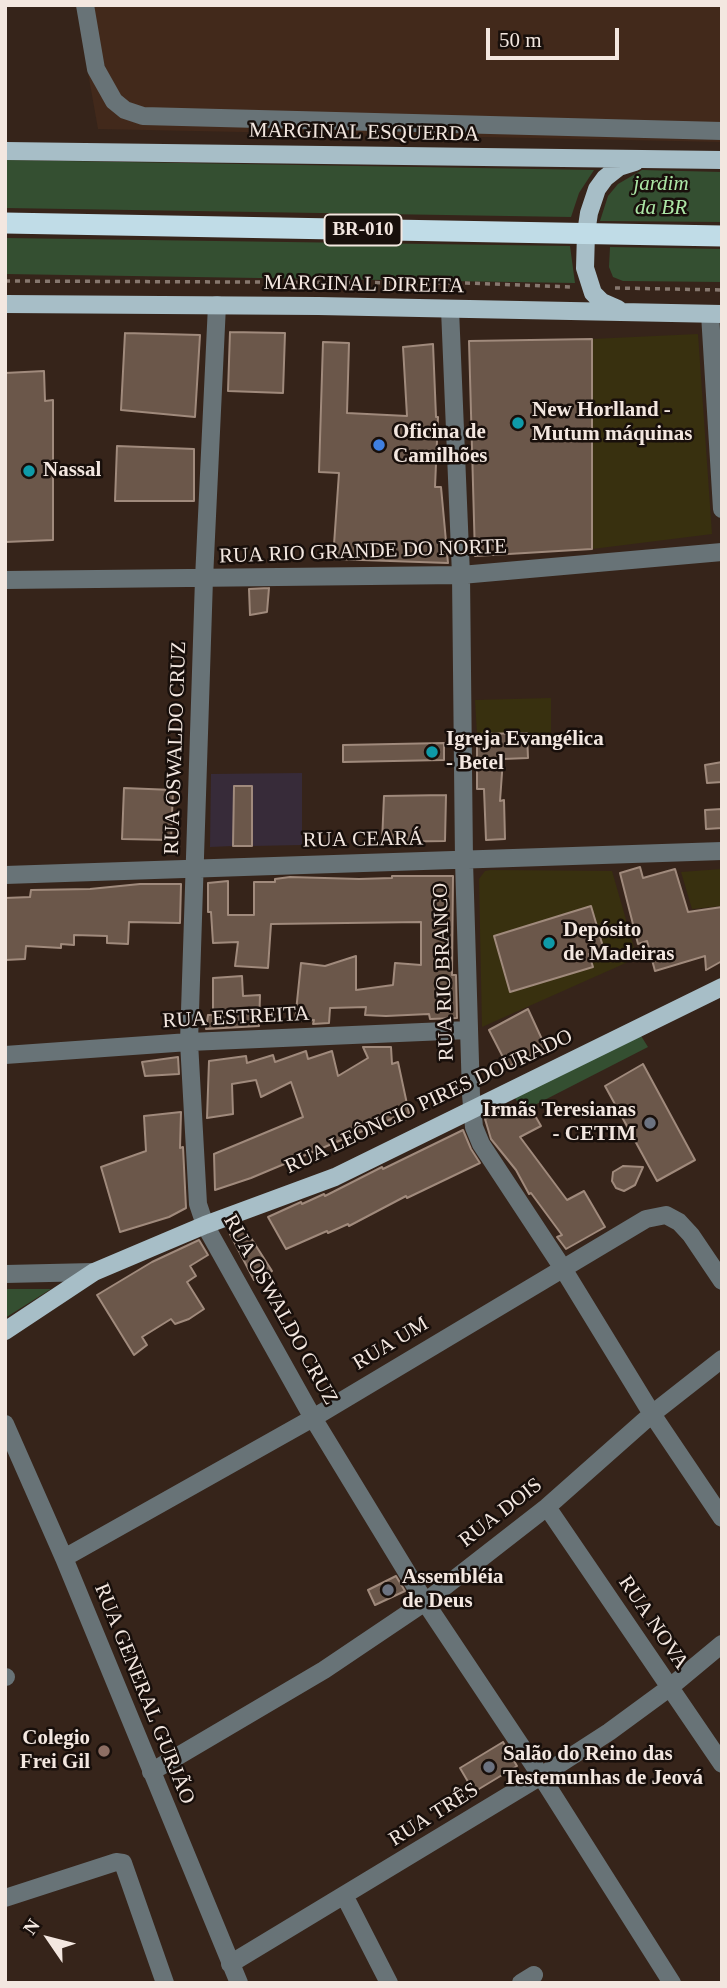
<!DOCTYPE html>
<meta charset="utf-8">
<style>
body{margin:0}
#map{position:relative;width:727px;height:1988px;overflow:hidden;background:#36241a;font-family:"Times New Roman",serif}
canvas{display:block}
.frame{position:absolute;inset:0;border:7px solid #f3e7e0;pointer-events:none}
.north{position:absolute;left:14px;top:1904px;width:70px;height:70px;-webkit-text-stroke:5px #180f0b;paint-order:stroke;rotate:305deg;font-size:19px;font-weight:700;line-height:28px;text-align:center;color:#f3e7e0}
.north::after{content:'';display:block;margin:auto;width:24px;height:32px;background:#f3e7e0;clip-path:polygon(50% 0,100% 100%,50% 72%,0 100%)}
.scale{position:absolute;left:486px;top:28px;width:133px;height:32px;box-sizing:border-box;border:4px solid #f3e7e0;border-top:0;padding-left:9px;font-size:21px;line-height:24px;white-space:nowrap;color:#f3e7e0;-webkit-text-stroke:5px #180f0b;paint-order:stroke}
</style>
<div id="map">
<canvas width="727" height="1988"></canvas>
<div class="frame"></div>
<div class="north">N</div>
<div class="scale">50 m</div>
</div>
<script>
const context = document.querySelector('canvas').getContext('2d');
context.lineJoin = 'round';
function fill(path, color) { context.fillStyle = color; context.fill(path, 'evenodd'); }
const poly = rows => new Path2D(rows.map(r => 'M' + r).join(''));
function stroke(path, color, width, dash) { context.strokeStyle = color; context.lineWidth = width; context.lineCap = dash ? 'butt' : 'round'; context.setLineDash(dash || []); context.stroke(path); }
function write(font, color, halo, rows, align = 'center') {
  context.font = font + ' "Times New Roman",serif'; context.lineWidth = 5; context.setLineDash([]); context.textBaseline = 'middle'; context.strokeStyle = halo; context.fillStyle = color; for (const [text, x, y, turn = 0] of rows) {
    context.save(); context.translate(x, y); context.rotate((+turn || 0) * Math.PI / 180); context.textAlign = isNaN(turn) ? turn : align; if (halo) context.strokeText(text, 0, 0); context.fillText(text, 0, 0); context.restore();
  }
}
fill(poly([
 [76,5,722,5,722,142,98,129]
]), '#42291b');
fill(poly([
 [302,773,302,845,252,846,252,786,234,786,233,846,210,847,211,774]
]), '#372b39');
fill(poly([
 [5,160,594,170,579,193,571,217,5,208],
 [642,170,722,172,722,222,600,221,608,196,618,184],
 [5,238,570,246,575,283,5,274],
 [610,247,722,249,722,282,623,281,613,277,609,267],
 [638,1031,648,1047,523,1111,512,1093],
 [5,1289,51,1289,5,1318]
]), '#344f31');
fill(poly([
 [698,334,712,534,592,549,592,339],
 [551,698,551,733,477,734,475,700],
 [722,869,722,906,692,909,681,872],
 [491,870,612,871,637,958,482,1027,479,879,485,871]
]), '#38300f');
const building = poly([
 [230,332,285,333,283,393,228,391,230,332],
 [125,333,200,335,195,417,121,410,125,333],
 [592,339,592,549,475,556,469,341,592,339],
 [323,342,349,343,347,413,407,416,403,347,433,344,436,417,438,417,435,487,441,487,448,563,333,559,339,473,319,472,323,342],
 [44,371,45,401,53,400,53,540,5,542,5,373,44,371],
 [117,446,194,449,194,501,115,501,117,446],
 [269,588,267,612,250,615,249,589,269,588],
 [527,733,528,758,503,759,500,801,504,800,505,839,486,840,484,789,477,789,477,734,527,733],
 [444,743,444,760,343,762,343,745,444,743],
 [722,762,722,782,707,783,705,765,722,762],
 [234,786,252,786,252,846,233,846,234,786],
 [124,788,173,790,171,840,122,839,124,788],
 [446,795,445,841,382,842,384,796,446,795],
 [722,809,722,828,706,829,705,810,722,809],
 [640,867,643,878,675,869,688,912,722,907,722,961,706,970,705,956,655,971,647,941,638,944,620,873,640,867],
 [392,876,453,876,452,975,456,975,457,1018,430,1019,429,1014,386,1016,365,1015,366,1007,330,1008,329,1023,313,1024,314,1020,295,1021,301,963,325,966,356,956,356,990,393,985,395,963,421,965,421,922,271,924,268,968,235,966,238,942,213,943,211,912,208,912,208,883,228,881,228,915,254,915,254,882,275,882,275,879,290,877,359,879,392,878,392,876],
 [140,884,181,884,180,923,129,922,128,944,107,943,107,936,74,935,74,945,61,944,61,948,26,946,25,959,5,960,5,898,30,897,31,890,90,889,140,884],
 [591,906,604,950,589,954,593,967,510,992,494,936,591,906],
 [242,976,243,996,260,995,259,1026,206,1029,208,1015,213,1015,213,978,242,976],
 [528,1009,546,1048,508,1067,489,1030,528,1009],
 [363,1047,391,1047,392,1064,398,1062,410,1118,397,1122,396,1117,251,1178,215,1190,214,1154,303,1117,291,1082,261,1097,256,1080,232,1084,233,1114,207,1118,209,1061,246,1056,247,1063,273,1055,275,1062,306,1051,308,1059,332,1051,338,1076,368,1058,363,1047],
 [178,1057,179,1074,145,1076,142,1062,178,1057],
 [643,1064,695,1160,657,1181,605,1086,643,1064],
 [507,1107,512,1117,530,1107,541,1126,520,1137,567,1200,584,1191,605,1227,566,1249,557,1237,562,1235,531,1193,529,1194,516,1170,491,1139,485,1119,507,1107],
 [181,1112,180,1148,183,1147,186,1208,169,1217,120,1232,101,1167,146,1151,144,1116,181,1112],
 [463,1130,471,1149,480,1163,407,1198,406,1196,349,1226,348,1224,328,1233,327,1231,286,1249,268,1217,301,1202,302,1204,324,1194,325,1196,382,1167,383,1169,463,1130],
 [623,1166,643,1167,635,1185,624,1191,616,1188,612,1181,613,1172,623,1166],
 [244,1227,272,1271,254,1280,230,1234,244,1227],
 [199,1240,208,1255,190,1266,196,1276,187,1282,204,1309,189,1319,175,1324,171,1319,142,1337,147,1345,134,1355,97,1295,152,1262,199,1240],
 [396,1576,405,1591,375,1605,368,1590,396,1576],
 [503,1742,517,1766,474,1792,460,1768,503,1742]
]);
fill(building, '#6b574a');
stroke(building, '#a08a7c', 2);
stroke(poly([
 [5,281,466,283,573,287],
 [615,288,722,290]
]), '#86776e', 3.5, [5, 5]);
stroke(poly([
 [85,5,96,69,114,101,125,110,143,116,722,131],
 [217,305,204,579,189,1042,198,1204,205,1225,313,1418,425,1602,541,1776,672,1983],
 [450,309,461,575,464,861,471,1095,474,1127,481,1144,562,1267,652,1414,722,1518],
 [710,314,722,509],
 [5,580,461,575,722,552],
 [5,875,722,851],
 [5,1055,189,1042,469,1030],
 [5,1274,94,1272],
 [5,1424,64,1558,239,1983],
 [547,1507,722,1764],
 [64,1558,313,1418,646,1219,666,1215,679,1222,691,1235,722,1281],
 [5,1677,6,1677],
 [151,1772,324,1670,425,1602,547,1507,652,1414,722,1359],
 [345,1897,389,1983],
 [5,1898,116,1862,123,1863,165,1983],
 [230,1964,541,1776,609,1732,669,1688,722,1644],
 [521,1983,534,1975]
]), '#687377', 18);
stroke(poly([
 [5,151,722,160],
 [5,304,318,306,722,314],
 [618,309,602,302,593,293,585,268,586,233,589,213,597,189,605,178,619,167,635,162],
 [5,1331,94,1272,205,1225,335,1177,722,987]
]), '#a7bec7', 18);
stroke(poly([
 [5,223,722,236]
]), '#c0dce7', 21);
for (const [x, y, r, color] of [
 [518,423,7,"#0f9aa8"],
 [379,445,7,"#3f7fe0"],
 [29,471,7,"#0f9aa8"],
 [432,752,7,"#0f9aa8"],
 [549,943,7,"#0f9aa8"],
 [650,1123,7,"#6b7280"],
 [388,1590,7,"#6b7280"],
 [104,1751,7,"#8d6e63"],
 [489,1767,7,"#6b7280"]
]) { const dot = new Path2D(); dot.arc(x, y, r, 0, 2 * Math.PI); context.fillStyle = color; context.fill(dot); stroke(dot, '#180f0b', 2.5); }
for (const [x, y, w] of [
 [363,230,77]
]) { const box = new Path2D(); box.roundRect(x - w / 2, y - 15.5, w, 31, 5); context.fillStyle = '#180f0b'; context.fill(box); stroke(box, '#f3e7e0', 2); }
write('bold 19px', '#f3e7e0', null, [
 ["BR-010",363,230]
]);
write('21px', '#f3e7e0', '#180f0b', [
 ["MARGINAL ESQUERDA",364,133,1],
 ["MARGINAL DIREITA",364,285,1],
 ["RUA RIO GRANDE DO NORTE",363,552,-2],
 ["RUA OSWALDO CRUZ",176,748,-88],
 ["RUA CEARÁ",363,840,-1],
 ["RUA RIO BRANCO",444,972,-92],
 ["RUA ESTREITA",236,1018,-3],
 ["RUA LEÔNCIO PIRES DOURADO",429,1102,-25],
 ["RUA OSWALDO CRUZ",280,1310,61],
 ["RUA UM",391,1344,-31],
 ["RUA DOIS",501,1513,-38],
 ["RUA NOVA",653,1623,56],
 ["RUA GENERAL GURJÃO",144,1694,68],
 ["RUA TRÊS",434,1815,-32]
]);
write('italic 21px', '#ace7a6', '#180f0b', [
 ["jardim",661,184],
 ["da BR",661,208]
]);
write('bold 21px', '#f3e7e0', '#180f0b', [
 ["New Horlland -",532,411],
 ["Mutum máquinas",532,435],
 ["Oficina de",393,433],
 ["Camilhões",393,457],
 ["Nassal",43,471],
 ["Igreja Evangélica",446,740],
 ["- Betel",446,764],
 ["Depósito",563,931],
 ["de Madeiras",563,955],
 ["Irmãs Teresianas",636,1111,"right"],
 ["- CETIM",636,1135,"right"],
 ["Assembléia",402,1578],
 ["de Deus",402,1602],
 ["Colegio",90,1739,"right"],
 ["Frei Gil",90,1763,"right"],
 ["Salão do Reino das",503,1755],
 ["Testemunhas de Jeová",503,1779]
], 'left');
</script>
